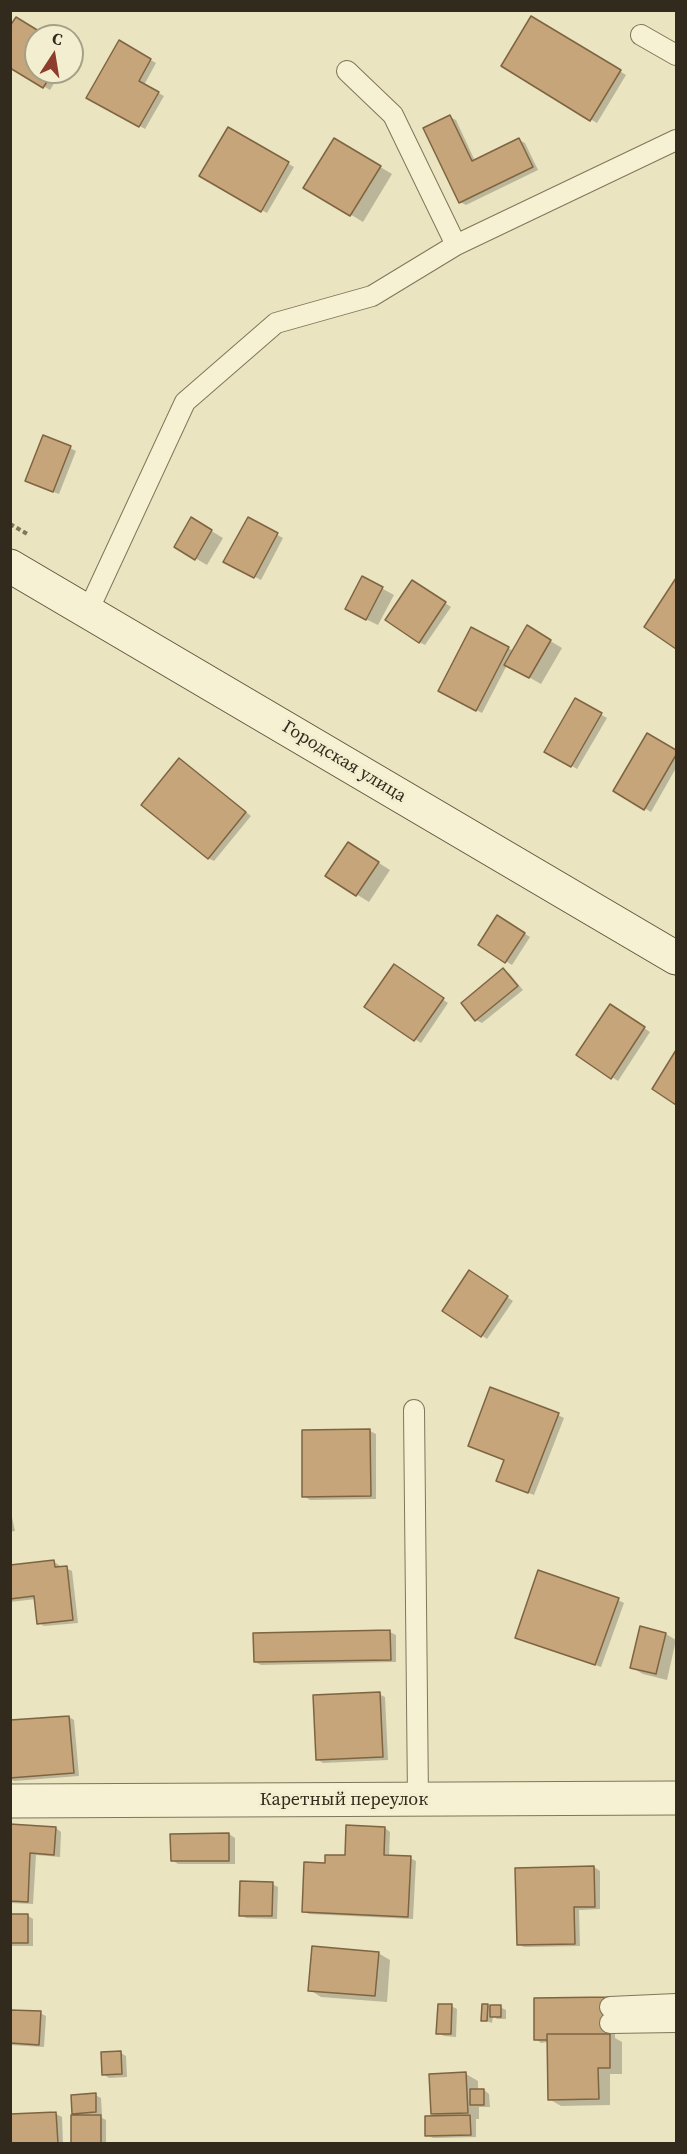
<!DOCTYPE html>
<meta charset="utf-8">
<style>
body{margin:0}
#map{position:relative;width:687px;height:2154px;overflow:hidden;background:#eae4c0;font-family:"Source Serif 4",serif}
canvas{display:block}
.frame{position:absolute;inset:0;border:12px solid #322b1d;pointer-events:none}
.north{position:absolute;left:24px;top:24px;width:60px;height:60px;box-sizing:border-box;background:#f2eecf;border:2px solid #a5a088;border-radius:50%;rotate:12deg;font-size:16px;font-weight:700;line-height:24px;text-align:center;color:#322b1d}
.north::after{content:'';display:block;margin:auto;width:21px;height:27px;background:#8c3d2e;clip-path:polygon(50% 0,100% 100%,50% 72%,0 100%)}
</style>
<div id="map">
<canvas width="687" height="2154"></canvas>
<div class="frame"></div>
<div class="north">С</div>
</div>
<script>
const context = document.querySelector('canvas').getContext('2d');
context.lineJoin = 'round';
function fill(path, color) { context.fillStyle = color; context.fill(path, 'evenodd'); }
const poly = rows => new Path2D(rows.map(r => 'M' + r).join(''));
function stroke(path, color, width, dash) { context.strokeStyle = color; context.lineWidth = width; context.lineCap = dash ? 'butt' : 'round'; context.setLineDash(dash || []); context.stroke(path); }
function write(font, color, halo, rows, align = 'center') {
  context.font = font + ' "Source Serif 4",serif'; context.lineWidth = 6; context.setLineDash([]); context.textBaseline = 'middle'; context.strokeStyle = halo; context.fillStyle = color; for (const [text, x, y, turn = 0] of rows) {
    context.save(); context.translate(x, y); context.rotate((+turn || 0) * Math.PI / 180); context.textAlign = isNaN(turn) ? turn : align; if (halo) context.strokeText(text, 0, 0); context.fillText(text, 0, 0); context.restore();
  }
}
fill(poly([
 [532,18,626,75,597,123,503,66],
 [10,29,45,36,36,36,36,72,61,72,50,90,10,66],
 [119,42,156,63,144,85,164,96,145,129,88,97],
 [450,117,456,120,475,161,519,140,525,143,538,170,466,205,460,202],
 [228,129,294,167,267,213,201,176],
 [335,140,392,174,363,222,305,187],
 [70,448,76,451,59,494,32,484],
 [192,519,223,538,207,565,176,547],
 [248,519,283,538,261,580,225,561],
 [363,578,394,595,378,625,359,616],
 [676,581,676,647,646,626],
 [418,585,451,607,425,645,419,642],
 [527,627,562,648,541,684,507,665,482,713,440,691,472,629,514,651],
 [576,700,607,718,577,769,546,751],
 [648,735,676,752,676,768,651,812,615,791],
 [185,763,251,816,214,861,208,858],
 [360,851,390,870,369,902,327,876],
 [498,917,530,937,512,965,480,945],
 [400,970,448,1003,421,1043,366,1007],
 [503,970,509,973,523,990,482,1023,476,1020],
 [616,1009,650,1032,618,1081,612,1077],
 [676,1053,676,1103,654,1088],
 [475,1275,513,1301,487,1339,444,1310],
 [558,1415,564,1418,534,1495,503,1483],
 [370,1431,376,1434,376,1499,310,1500,304,1496],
 [10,1508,15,1531,10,1532],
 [54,1562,59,1565,60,1568,66,1568,72,1571,78,1623,44,1626,39,1623,36,1599,10,1602,10,1567],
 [618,1600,624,1603,601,1667,523,1640],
 [642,1628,666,1634,676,1640,667,1680,643,1674,631,1667],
 [390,1632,396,1635,396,1662,261,1665,255,1662],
 [379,1694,385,1697,388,1760,323,1763,317,1759],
 [69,1717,74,1720,79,1776,14,1781,10,1779,10,1722],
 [10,1826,56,1828,61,1832,60,1857,36,1855,33,1904,10,1903],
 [385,1828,390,1832,389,1857,410,1858,416,1861,413,1919,309,1914,303,1911,326,1864,347,1857],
 [229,1834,235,1838,235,1864,178,1864,172,1860],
 [594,1867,600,1871,600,1909,579,1910,580,1946,524,1947,518,1944],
 [272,1884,278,1887,277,1919,246,1918,241,1915],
 [10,1915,27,1915,33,1919,33,1946,10,1946],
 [378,1953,390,1960,387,2002,321,1997,310,1990],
 [615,2002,615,2038,622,2042,622,2074,610,2074,610,2105,561,2106,549,2099,548,2042,541,2043,536,2039],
 [487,2005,500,2007,506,2010,506,2019,497,2019,493,2016,492,2023,483,2020],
 [451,2006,457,2009,456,2037,444,2036,438,2033],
 [10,2011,40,2013,46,2016,44,2047,10,2045],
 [121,2053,126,2056,127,2077,109,2078,103,2074],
 [466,2074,478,2081,478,2091,484,2090,489,2094,490,2107,479,2107,479,2119,476,2119,476,2137,433,2138,427,2135,438,2117,432,2114],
 [95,2095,101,2098,102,2115,97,2115,106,2120,106,2144,73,2144,80,2117,73,2113],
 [56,2114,62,2117,63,2144,10,2144]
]), '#0003');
const building = poly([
 [531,16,621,70,590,121,501,66,531,16],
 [16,17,47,36,36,36,36,72,53,72,43,88,10,68,10,26,16,17],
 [119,40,151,59,139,81,159,92,139,127,86,98,119,40],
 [450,115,472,161,519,138,533,167,459,203,423,128,450,115],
 [228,127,289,162,261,212,199,176,228,127],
 [334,138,381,166,350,216,303,188,334,138],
 [43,435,71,446,53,492,25,481,43,435],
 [191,517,212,530,195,560,174,547,191,517],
 [248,517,278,533,254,578,223,562,248,517],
 [362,576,383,587,366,620,345,609,362,576],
 [676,578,676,649,644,627,676,578],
 [412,580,446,602,419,643,385,620,412,580],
 [527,625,551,640,529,678,504,665,527,625],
 [471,627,509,647,476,711,438,691,471,627],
 [575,698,602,713,571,767,544,752,575,698],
 [647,733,676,750,676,755,644,810,613,791,647,733],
 [179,758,246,812,208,859,141,805,179,758],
 [348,842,379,862,356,896,325,876,348,842],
 [497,915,525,933,505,963,478,945,497,915],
 [394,964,444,998,414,1041,364,1007,394,964],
 [503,968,518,986,475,1021,461,1003,503,968],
 [610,1004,645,1027,611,1079,576,1055,610,1004],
 [676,1050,676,1105,652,1089,676,1050],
 [469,1270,508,1296,481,1337,442,1311,469,1270],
 [490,1387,559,1413,528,1493,496,1481,504,1460,468,1446,490,1387],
 [370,1429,371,1496,302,1497,302,1430,370,1429],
 [54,1560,55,1567,67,1566,73,1620,37,1624,34,1596,10,1599,10,1565,54,1560],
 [538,1570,619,1598,595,1665,515,1638,538,1570],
 [640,1626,666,1633,656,1674,630,1668,640,1626],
 [390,1630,391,1660,254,1662,253,1633,390,1630],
 [380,1692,383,1757,316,1760,313,1695,380,1692],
 [69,1716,74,1773,10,1778,10,1720,69,1716],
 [10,1824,56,1827,54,1855,30,1853,28,1902,10,1901,10,1824],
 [346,1825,385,1827,384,1855,411,1856,408,1917,302,1912,304,1862,325,1863,325,1855,345,1855,346,1825],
 [229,1833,229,1861,171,1861,170,1834,229,1833],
 [594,1866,595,1907,574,1907,575,1944,517,1945,515,1868,594,1866],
 [240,1881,273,1882,272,1916,239,1916,240,1881],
 [10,1914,28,1914,28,1943,10,1943,10,1914],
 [312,1946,379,1952,375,1996,308,1991,312,1946],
 [609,1997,610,2034,547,2034,547,2040,534,2040,534,1998,609,1997],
 [438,2004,452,2004,451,2034,436,2034,438,2004],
 [482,2004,488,2004,487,2021,481,2021,482,2004],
 [490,2005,501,2005,501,2017,490,2017,490,2005],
 [10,2010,41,2011,39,2045,10,2043,10,2010],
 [547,2034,610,2034,610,2068,598,2068,599,2099,548,2100,547,2034],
 [121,2051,122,2074,102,2075,101,2052,121,2051],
 [466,2072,468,2113,431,2114,429,2074,466,2072],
 [470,2089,484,2089,484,2105,470,2105,470,2089],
 [96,2093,96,2112,72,2114,71,2095,96,2093],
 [56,2112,58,2143,10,2144,10,2114,56,2112],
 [71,2115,101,2115,101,2144,71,2144,71,2115],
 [470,2115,471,2135,425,2136,425,2116,470,2115]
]);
fill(building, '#c5a579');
stroke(building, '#7f6441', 1.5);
const lane = poly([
 [641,35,676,55],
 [347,71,393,115,456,245],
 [88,611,185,402,276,323,372,296,456,245,676,140],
 [414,1410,418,1799],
 [610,2007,676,2004],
 [610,2023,676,2022]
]);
const street = poly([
 [10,1801,676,1798]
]);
const secondary = poly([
 [10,566,676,958]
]);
stroke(lane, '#81755a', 22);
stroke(street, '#81755a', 35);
stroke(secondary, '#63563d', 35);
stroke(poly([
 [10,524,29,535]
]), '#81755a', 4, [4.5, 3]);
stroke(lane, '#f6f1d2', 20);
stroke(street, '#f6f1d2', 33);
stroke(secondary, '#f6f1d2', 33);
write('18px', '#322b1d', '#f2eecf', [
 ["Городская улица",344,762,31],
 ["Каретный переулок",344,1800]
]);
</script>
